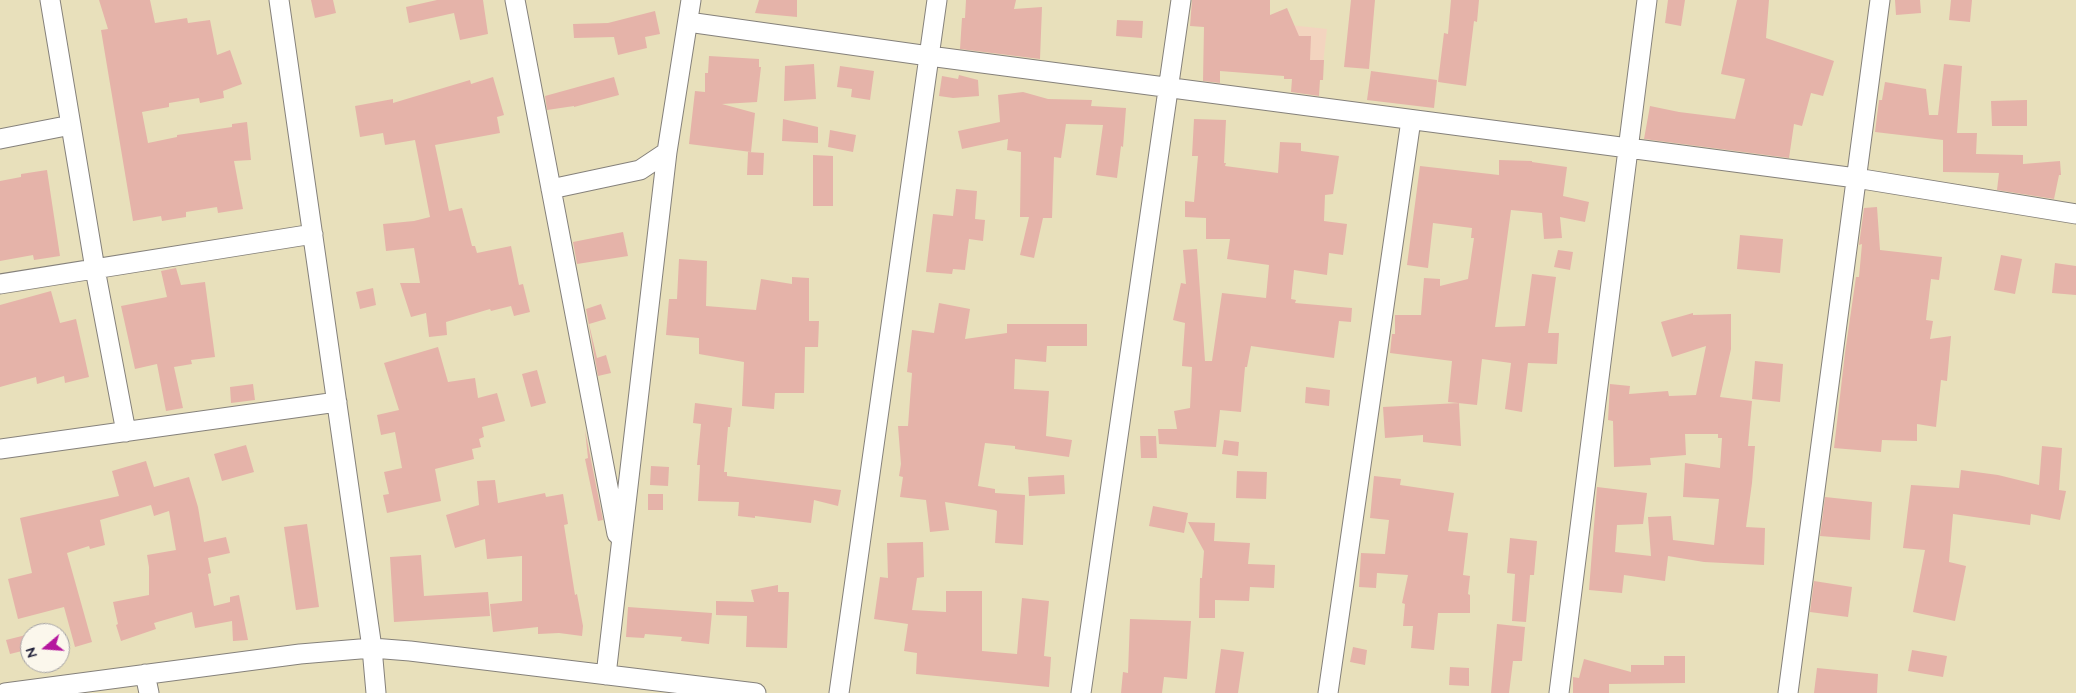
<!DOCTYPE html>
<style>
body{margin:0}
#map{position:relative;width:2076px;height:693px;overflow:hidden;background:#e8e0bb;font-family:"Architects Daughter",sans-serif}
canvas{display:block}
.north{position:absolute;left:20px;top:623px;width:50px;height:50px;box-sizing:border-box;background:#fbf7ec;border:1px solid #a4a2a5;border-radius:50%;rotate:252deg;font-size:14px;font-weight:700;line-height:20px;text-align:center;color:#22223b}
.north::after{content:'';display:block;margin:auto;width:18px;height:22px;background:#b5179e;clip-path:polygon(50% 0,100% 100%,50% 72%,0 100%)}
</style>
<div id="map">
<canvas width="2076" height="693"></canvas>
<div class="north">N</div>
</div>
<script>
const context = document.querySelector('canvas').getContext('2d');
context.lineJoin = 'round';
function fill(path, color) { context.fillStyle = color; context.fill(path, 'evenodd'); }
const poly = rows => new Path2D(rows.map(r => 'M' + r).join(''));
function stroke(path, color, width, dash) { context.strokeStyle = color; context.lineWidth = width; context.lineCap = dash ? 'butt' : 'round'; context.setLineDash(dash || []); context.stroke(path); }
fill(poly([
 [1280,24,1327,29,1322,73,1296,73]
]), '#f3d4bf');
fill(poly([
 [99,0,150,0,155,23,187,18,188,23,210,20,217,55,230,50,242,84,223,91,224,98,200,103,199,98,169,103,169,107,142,112,148,143,177,137,177,135,232,127,232,124,247,122,251,160,234,161,243,209,218,213,217,207,186,212,186,217,162,221,161,216,133,221,101,30,108,29],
 [311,0,333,0,336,13,315,18],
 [437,0,483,0,488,34,460,40,454,13,409,23,406,7],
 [759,0,797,0,797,17,755,13],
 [966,0,1016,0,1014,9,1042,7,1040,59,960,49,962,18,965,18],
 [1192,0,1270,0,1270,15,1287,8,1299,36,1311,36,1310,60,1324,60,1323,80,1320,80,1319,96,1291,92,1292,79,1284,79,1284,76,1220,71,1220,83,1203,81,1204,27,1190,26],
 [1351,0,1375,0,1369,69,1344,67],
 [1451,0,1479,0,1477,22,1474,21,1466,86,1438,82,1444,33,1448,34],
 [1668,0,1685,0,1681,26,1665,23],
 [1737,0,1769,0,1766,38,1834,61,1823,96,1811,93,1802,126,1794,124,1789,158,1644,139,1650,106,1679,112,1735,119,1745,79,1721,74],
 [1895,0,1920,0,1921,13,1896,15],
 [1951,0,1972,0,1970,22,1949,20],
 [655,11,660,34,645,37,647,48,618,55,614,37,574,38,573,24,608,23],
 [1117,20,1143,21,1142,38,1116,36],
 [709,56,759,59,759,67,761,67,757,102,722,104,755,113,751,152,689,144,695,91,705,92,705,73,708,73],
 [814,64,816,99,784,101,785,66],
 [1944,64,1962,66,1957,133,1977,133,1976,154,2023,155,2023,164,2060,161,2061,175,2059,175,2054,199,1997,190,1999,173,1943,172,1943,140,1875,132,1879,100,1882,100,1885,82,1926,89,1929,115,1938,115],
 [840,66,874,71,870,100,851,97,852,89,837,87],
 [1371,71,1437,80,1434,108,1367,100],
 [959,75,978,80,979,96,953,98,939,96,942,76,958,79],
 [493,77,504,115,497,117,500,133,435,145,449,211,462,208,472,246,475,246,477,253,511,246,519,285,523,284,530,312,514,316,511,306,491,311,490,309,446,322,447,335,429,337,426,313,411,317,400,283,420,283,414,248,386,251,383,224,414,221,430,217,415,140,385,145,383,133,360,137,355,106,393,99,393,103,470,80,471,84],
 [614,77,619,95,574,107,574,106,547,110,545,96],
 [1023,92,1048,99,1092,100,1091,106,1126,108,1123,147,1121,146,1117,178,1096,175,1103,125,1066,124,1061,158,1054,157,1052,218,1043,218,1034,258,1020,255,1029,217,1020,217,1021,152,1007,150,1008,139,962,149,958,131,1000,122,998,95],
 [2027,100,2027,126,1992,126,1991,101],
 [783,119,818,127,818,143,782,141],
 [1194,119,1226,120,1224,163,1226,163,1225,166,1278,173,1280,142,1301,143,1301,151,1339,156,1333,194,1325,195,1324,221,1347,224,1343,255,1329,253,1327,275,1294,270,1291,299,1296,300,1295,303,1352,308,1351,322,1339,321,1334,358,1251,346,1247,367,1245,367,1241,412,1220,410,1216,447,1159,444,1158,429,1177,429,1174,411,1190,408,1192,367,1182,366,1185,323,1173,320,1181,283,1186,284,1183,250,1197,249,1205,361,1212,361,1222,293,1266,298,1269,265,1227,259,1230,239,1206,239,1206,218,1185,217,1185,201,1194,202,1198,156,1192,156],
 [830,130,856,135,853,152,828,147],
 [748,152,764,153,763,175,747,175],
 [813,155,833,156,833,206,813,206],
 [1499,160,1532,161,1532,162,1567,167,1563,196,1589,202,1585,222,1560,217,1562,238,1544,239,1542,213,1511,210,1495,327,1525,326,1532,274,1556,277,1548,333,1559,333,1557,364,1528,363,1522,412,1505,409,1511,363,1482,359,1477,405,1448,402,1452,361,1390,353,1392,334,1395,334,1395,315,1421,315,1424,278,1440,279,1440,286,1468,279,1474,238,1471,238,1472,228,1433,223,1428,268,1407,265,1420,166,1499,175],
 [47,170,60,256,34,260,33,255,0,261,0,181,21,177,21,174],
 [956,189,977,191,975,219,985,220,983,241,969,239,965,270,953,269,952,274,926,272,933,214,953,216],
 [1877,207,1880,250,1942,257,1939,280,1931,279,1926,320,1933,321,1930,339,1951,336,1947,381,1941,380,1936,427,1917,424,1917,441,1882,440,1881,452,1834,448,1845,353,1856,277,1859,277,1862,244,1859,245,1864,208],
 [623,232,628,256,577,264,573,242],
 [1740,235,1783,239,1780,273,1737,269],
 [1558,250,1573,252,1570,270,1554,267],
 [2001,255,2022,259,2015,294,1994,290],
 [679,259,707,261,706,306,756,310,761,279,792,284,792,277,809,278,809,321,819,321,818,347,805,347,804,393,775,393,774,409,742,406,744,362,699,354,699,338,666,335,669,299,677,299],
 [2055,263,2076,266,2076,295,2052,293],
 [176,268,181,285,205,282,215,357,191,360,192,364,174,367,183,408,166,411,157,364,135,369,121,306,167,297,161,271],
 [373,288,376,305,360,309,356,292],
 [51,291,60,323,76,319,89,377,65,383,64,376,37,384,36,377,0,387,0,305],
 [939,303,970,309,965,339,1007,333,1007,324,1087,324,1087,346,1047,346,1046,362,1015,359,1014,389,1049,391,1046,436,1072,440,1069,457,1015,449,1015,446,985,443,978,486,995,489,995,493,1025,495,1023,545,995,543,997,511,995,510,945,502,949,530,930,532,926,500,900,497,903,477,899,476,901,464,898,426,908,426,912,373,907,372,912,330,934,333],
 [601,304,606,319,589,324,597,358,606,355,611,373,598,376,586,309],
 [1693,313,1693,315,1731,314,1731,349,1720,397,1752,401,1748,446,1755,446,1752,483,1746,527,1765,528,1764,565,1704,562,1668,556,1665,581,1624,575,1622,593,1589,590,1597,487,1647,493,1643,524,1617,525,1615,552,1651,556,1648,517,1671,516,1673,540,1714,545,1719,499,1683,497,1685,463,1720,468,1722,438,1718,438,1718,434,1685,434,1686,455,1650,458,1651,465,1614,467,1613,421,1608,420,1610,384,1630,386,1629,394,1668,391,1669,396,1696,395,1706,346,1672,357,1661,322],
 [438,347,448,382,475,378,478,398,497,393,505,421,482,427,484,437,479,439,481,447,472,449,474,459,435,469,441,501,387,513,383,495,389,494,384,472,402,468,395,432,381,435,377,415,399,410,384,363],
 [1755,361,1783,364,1780,402,1752,399],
 [537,370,546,403,531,407,522,374],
 [253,384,255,400,231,403,230,387],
 [1306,387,1330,390,1329,406,1305,403],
 [695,403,732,408,730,427,728,427,724,472,727,472,727,476,841,490,838,506,814,500,811,523,755,516,755,518,738,516,739,502,698,501,700,465,697,465,701,424,693,423],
 [1459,403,1461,446,1423,442,1423,435,1385,438,1383,407],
 [585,430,603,520,598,521,585,459,588,458],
 [1140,436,1156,436,1157,458,1141,458],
 [1224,440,1239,442,1238,456,1222,454],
 [246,445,254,472,222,481,214,454],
 [2042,446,2062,448,2059,490,2066,491,2060,520,2031,514,2030,525,1953,514,1949,562,1966,566,1955,621,1913,612,1925,550,1903,548,1911,485,1959,488,1961,470,1998,475,2039,485],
 [146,461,154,487,189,477,198,507,204,542,226,537,230,553,208,558,211,573,208,574,214,606,230,602,230,597,239,595,248,640,233,641,232,621,195,628,192,612,154,623,156,629,121,641,116,625,118,624,113,602,149,595,149,567,147,555,176,550,169,511,154,516,151,505,100,520,105,545,90,549,89,546,67,553,92,642,75,647,64,607,18,619,8,579,32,573,20,518,119,496,112,471],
 [651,466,669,467,668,486,650,485],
 [1237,471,1267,472,1266,499,1236,498],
 [1064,475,1065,494,1029,496,1028,477],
 [1374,476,1401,479,1400,485,1454,493,1448,531,1468,533,1463,575,1470,576,1468,594,1470,595,1470,613,1438,613,1434,650,1411,648,1413,626,1403,626,1405,604,1402,603,1408,575,1377,573,1376,588,1359,587,1361,553,1385,554,1389,520,1370,518],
 [495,480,498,503,545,493,546,497,563,494,568,524,564,525,575,595,577,594,583,626,582,636,559,633,538,634,538,627,493,632,490,604,522,601,522,556,487,559,485,539,455,548,446,515,479,505,477,481],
 [648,494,663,494,663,510,648,510],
 [1825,497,1872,502,1870,540,1820,536],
 [1153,506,1188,513,1184,533,1149,526],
 [1188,522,1215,523,1214,541,1250,543,1248,564,1275,565,1274,588,1250,587,1249,601,1215,600,1215,618,1199,618,1200,578,1202,578,1204,551],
 [307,524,319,607,296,610,284,527],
 [1510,538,1537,541,1534,575,1530,575,1526,622,1512,621,1515,574,1507,573],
 [923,542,924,577,917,578,912,610,946,612,946,591,982,591,982,651,1017,654,1022,598,1049,601,1044,656,1051,657,1049,687,916,674,917,653,904,651,908,624,874,619,880,577,888,578,887,543],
 [421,555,424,596,488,592,490,616,394,622,390,557],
 [1814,581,1852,587,1848,617,1810,612],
 [778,585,778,592,789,592,787,648,746,647,747,616,716,615,716,601,754,602,751,590],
 [628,607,712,613,709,644,681,641,682,637,645,634,644,638,626,637],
 [1130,619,1191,621,1187,679,1164,677,1162,693,1121,693,1123,672,1128,673],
 [1497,624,1525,627,1522,661,1513,661,1509,693,1491,693],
 [30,634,30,649,10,654,6,640],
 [1353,647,1367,650,1365,665,1350,662],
 [1221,649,1244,652,1238,693,1215,693],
 [1912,650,1947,656,1943,677,1908,671],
 [1664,656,1685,656,1685,683,1609,684,1609,693,1573,693,1573,677,1579,678,1584,659,1631,672,1631,665,1664,665],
 [1450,667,1469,668,1469,686,1449,685],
 [1817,668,1878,674,1877,693,1814,693]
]), '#e5b3a9');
const street = poly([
 [50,0,95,269,126,432],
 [279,0,372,648,376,693],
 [515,0,617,534],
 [688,22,929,56,1856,178,2076,214],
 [0,139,71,125],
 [551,189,640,170,667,152],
 [0,284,313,234],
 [0,449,337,402],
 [145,674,149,693],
 [606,675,667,152,691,0],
 [5,693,300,654,372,648,410,651,756,693],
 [839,693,937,0],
 [1081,693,1181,0],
 [1328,693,1411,120],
 [1559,693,1647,0],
 [1788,693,1880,0]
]);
stroke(street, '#85817b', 21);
stroke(street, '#fff', 19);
</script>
